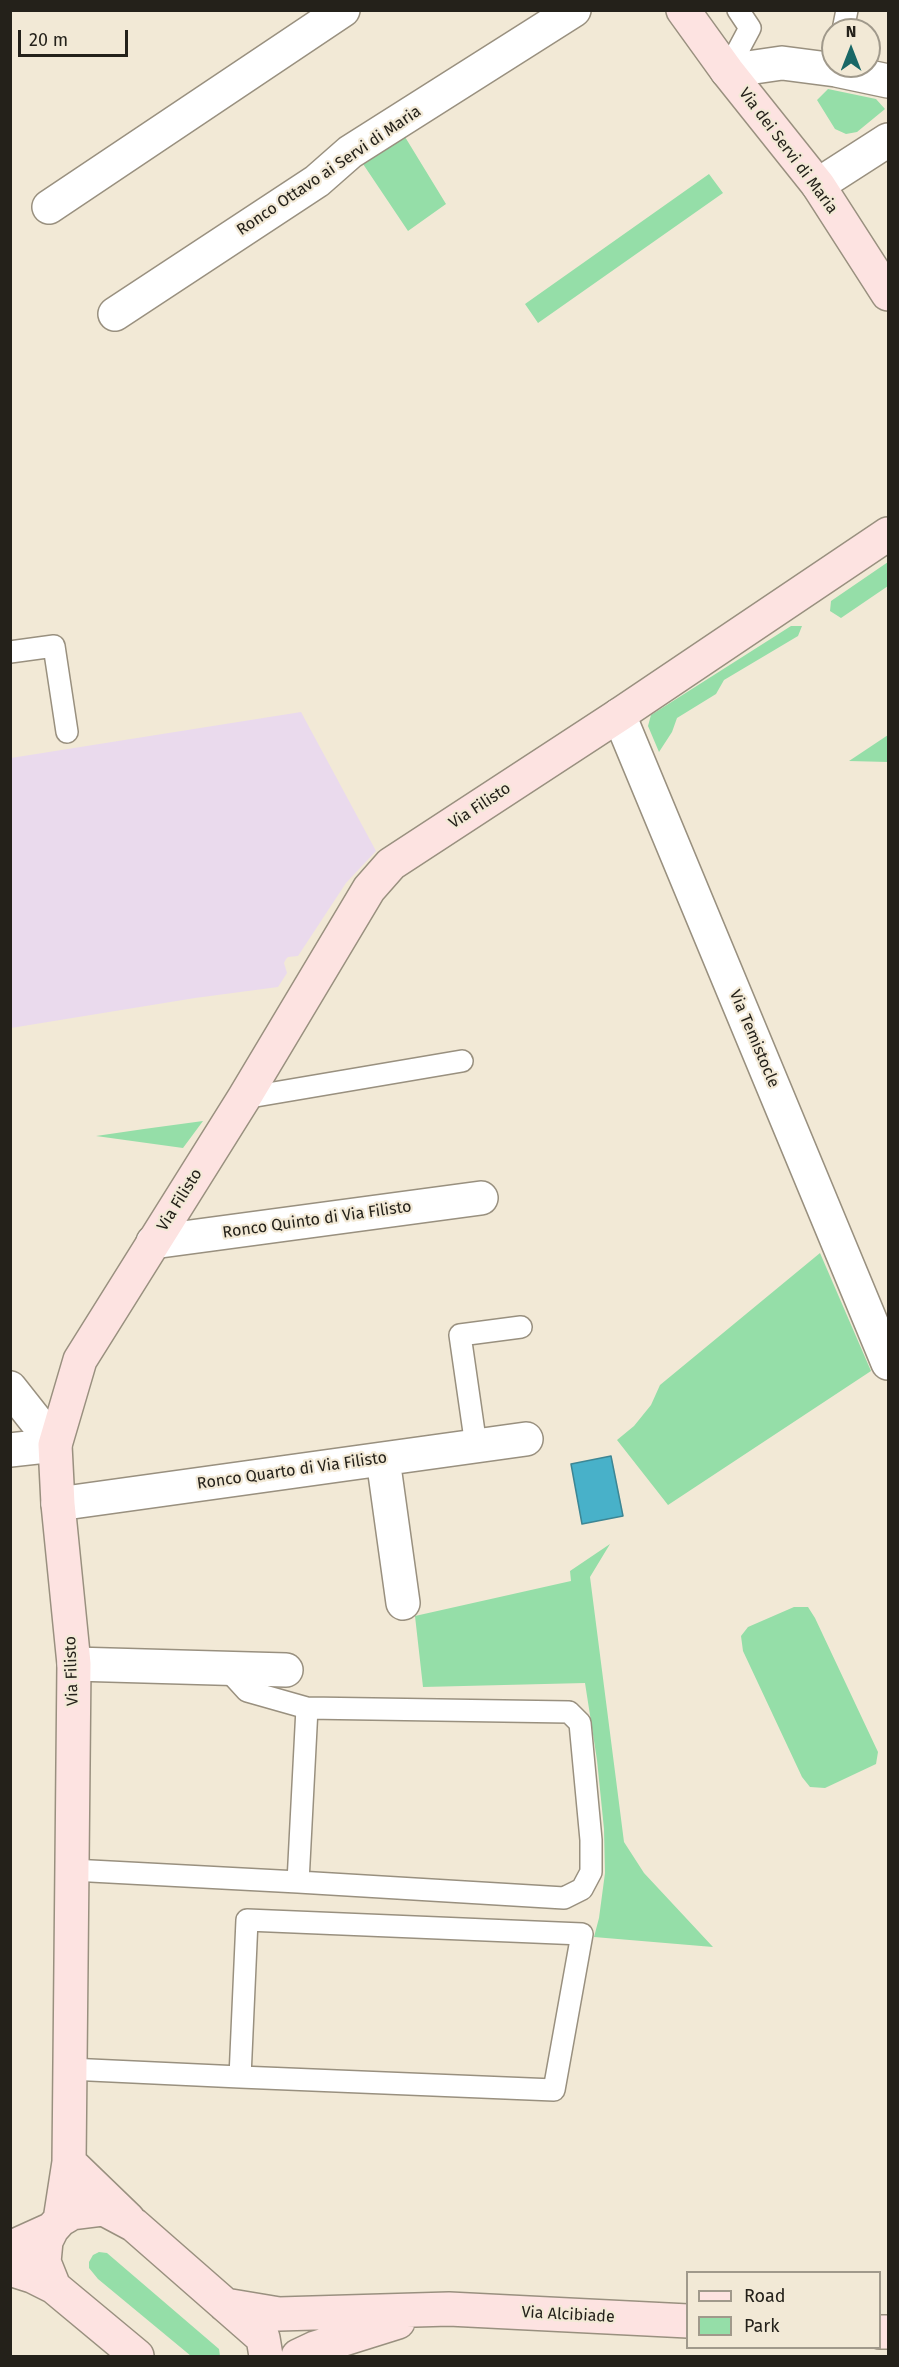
<!DOCTYPE html>
<style>
body{margin:0}
#map{position:relative;width:899px;height:2367px;overflow:hidden;background:#f2e9d6;font-family:"Fira Sans",sans-serif}
canvas{display:block}
.frame{position:absolute;inset:0;border:12px solid #24211a;pointer-events:none}
.legend{position:absolute;left:686px;top:2271px;width:195px;height:78px;box-sizing:border-box;background:#f2e9d6;border:2px solid #a0998b;margin:0;padding:8px 10px;list-style:none;font-size:18px;color:#24211a}
.legend li{display:flex;align-items:center;gap:12px;height:30px}
.legend b{width:30px;border:2px solid #a0998b}
.north{position:absolute;left:821px;top:18px;width:60px;height:60px;box-sizing:border-box;background:#f2e9d6;border:2px solid #a0998b;border-radius:50%;rotate:0deg;font-size:16px;font-weight:700;line-height:24px;text-align:center;color:#24211a}
.north::after{content:'';display:block;margin:auto;width:21px;height:27px;background:#196766;clip-path:polygon(50% 0,100% 100%,50% 72%,0 100%)}
.scale{position:absolute;left:18px;top:30px;width:110px;height:27px;box-sizing:border-box;border:3px solid #24211a;border-top:0;padding-left:8px;font-size:18px;line-height:21px;white-space:nowrap;color:#24211a;-webkit-text-stroke:4px #f2e9d6;paint-order:stroke}
</style>
<div id="map">
<canvas width="899" height="2367"></canvas>
<div class="frame"></div>
<ul class="legend">
<li><b style="height:8px;background:#fde3e1"></b>Road</li>
<li><b style="height:16px;background:#95dea8"></b>Park</li>
</ul>
<div class="north">N</div>
<div class="scale">20 m</div>
</div>
<script>
const context = document.querySelector('canvas').getContext('2d');
context.lineJoin = 'round';
function fill(path, color) { context.fillStyle = color; context.fill(path, 'evenodd'); }
const poly = rows => new Path2D(rows.map(r => 'M' + r).join(''));
function stroke(path, color, width, dash) { context.strokeStyle = color; context.lineWidth = width; context.lineCap = dash ? 'butt' : 'round'; context.setLineDash(dash || []); context.stroke(path); }
function write(font, color, halo, rows, align = 'center') {
  context.font = font + ' "Fira Sans",sans-serif'; context.lineWidth = 4.5; context.setLineDash([]); context.textBaseline = 'middle'; context.strokeStyle = halo; context.fillStyle = color; for (const [text, x, y, turn = 0] of rows) {
    context.save(); context.translate(x, y); context.rotate((+turn || 0) * Math.PI / 180); context.textAlign = isNaN(turn) ? turn : align; if (halo) context.strokeText(text, 0, 0); context.fillText(text, 0, 0); context.restore();
  }
}
fill(poly([
 [301,712,376,851,346,883,298,956,288,957,286,959,284,963,287,973,278,987,195,998,11,1028,11,758]
]), '#eadaed');
fill(poly([
 [828,89,876,99,885,109,857,132,846,134,835,129,817,100],
 [402,132,446,204,408,231,359,158],
 [709,174,723,193,538,323,525,304],
 [888,562,888,586,841,618,830,611,831,601],
 [791,626,802,626,798,636,724,680,716,694,677,718,672,732,659,752,648,726,651,715],
 [888,735,888,762,849,761],
 [203,1121,183,1148,96,1136,144,1129],
 [820,1253,871,1371,668,1505,617,1440,634,1426,651,1405,660,1385],
 [610,1544,590,1577,624,1842,644,1873,713,1947,594,1937,599,1918,605,1873,604,1829,597,1760,585,1683,423,1687,415,1616,571,1581,570,1571],
 [794,1607,808,1607,815,1618,878,1752,876,1764,825,1788,810,1787,802,1777,743,1651,741,1636,748,1627],
 [99,2252,107,2253,219,2349,220,2356,191,2356,98,2279,89,2268,89,2262,93,2255]
]), '#95dea8');
const water = poly([
 [611,1456,623,1516,582,1524,571,1464,611,1456]
]);
fill(water, '#48b1c9');
stroke(water, '#3d8694', 1.5);
const lane = poly([
 [843,30,847,10],
 [727,71,750,28,738,10],
 [10,652,54,646,67,732],
 [244,1098,462,1061],
 [476,1446,460,1335,521,1327],
 [226,1668,247,1691,307,1708],
 [307,1708,569,1712,580,1723,591,1840,591,1872,582,1889,564,1898,298,1882,307,1708],
 [72,1870,298,1882],
 [69,2069,240,2077,554,2090,582,1934,247,1920,240,2077]
]);
const street = poly([
 [727,71,782,63,836,70,888,81],
 [818,185,888,140],
 [49,207,343,10],
 [115,314,317,181,350,152,574,10],
 [619,715,888,1363],
 [153,1242,481,1198],
 [10,1388,55,1445],
 [10,1450,55,1445],
 [383,1459,403,1603],
 [58,1504,526,1439],
 [74,1664,286,1670]
]);
const secondary = poly([
 [683,10,727,71,818,185,888,294],
 [69,2162,128,2219],
 [60,2220,69,2162,74,1664,58,1504,55,1445,80,1360,244,1098,369,889,391,864,619,715,888,534],
 [10,2248,52,2229],
 [10,2269,32,2276,54,2287,137,2356],
 [54,2287,44,2262,46,2241,52,2229,60,2220,72,2213,104,2209,134,2225,263,2338,266,2356],
 [225,2305,279,2314,449,2309,688,2321],
 [880,2332,888,2332],
 [298,2356,315,2348,398,2322]
]);
stroke(lane, '#99907f', 24);
stroke(street, '#99907f', 36);
stroke(secondary, '#99907f', 36);
stroke(lane, '#fff', 21);
stroke(street, '#fff', 33);
stroke(secondary, '#fde3e1', 33);
write('16px', '#24211a', '#f2e9d6', [
 ["Via dei Servi di Maria",788,151,53],
 ["Ronco Ottavo ai Servi di Maria",329,171,-34],
 ["Via Filisto",480,806,-33],
 ["Via Temistocle",754,1039,67],
 ["Via Filisto",180,1200,-58],
 ["Ronco Quinto di Via Filisto",317,1220,-8],
 ["Ronco Quarto di Via Filisto",292,1471,-8],
 ["Via Filisto",72,1671,-92],
 ["Via Alcibiade",568,2315,3]
]);
</script>
